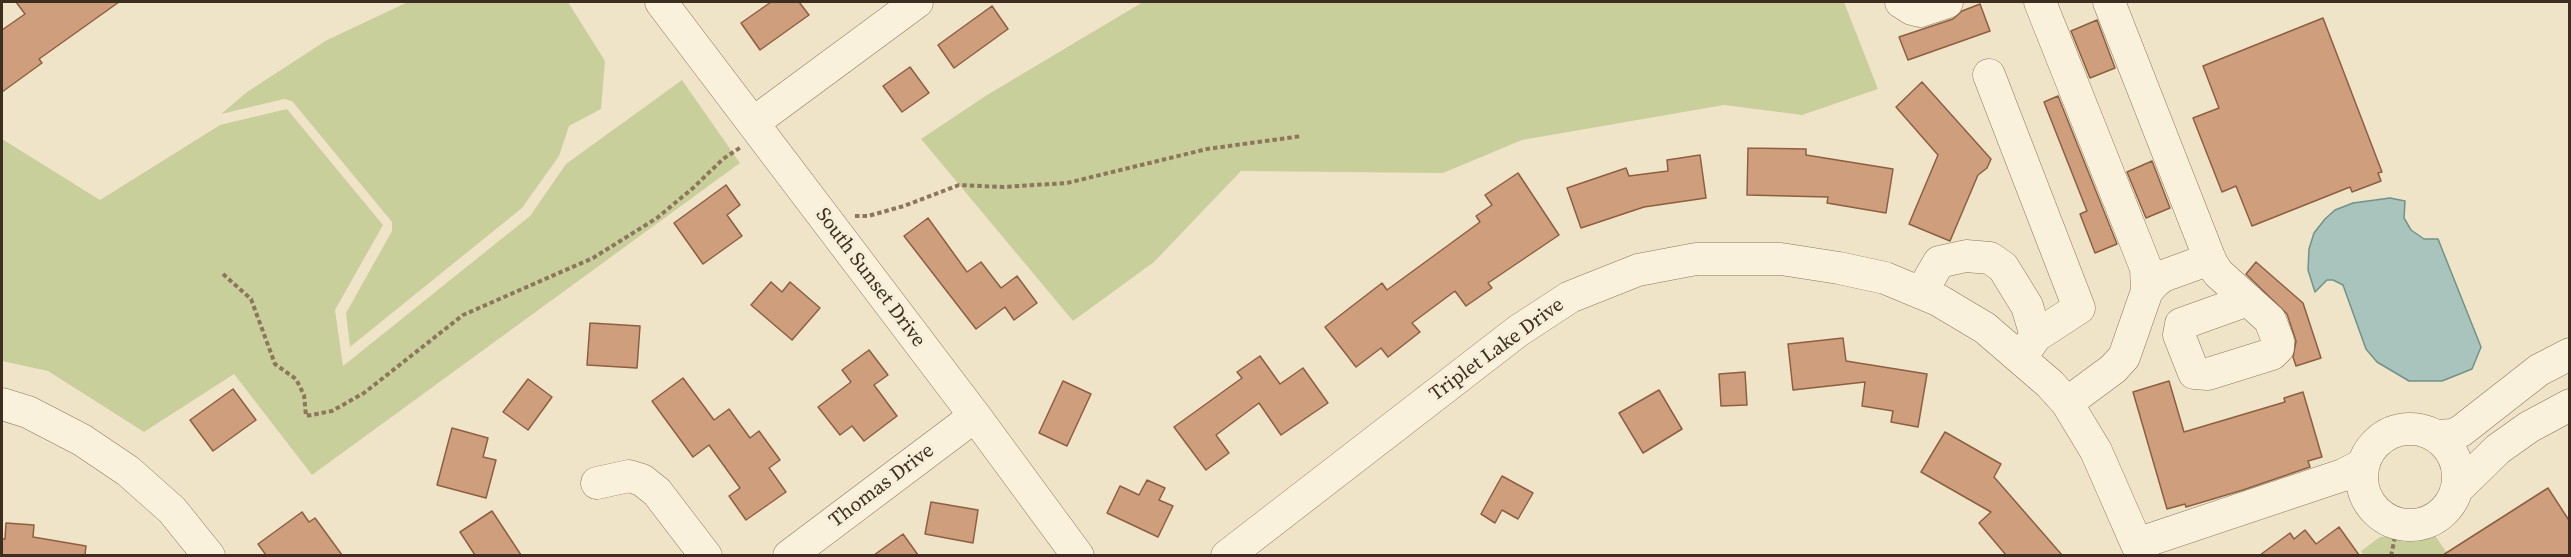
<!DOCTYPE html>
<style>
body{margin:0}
#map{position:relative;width:2571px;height:557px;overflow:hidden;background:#f0e4c8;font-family:"Source Serif 4",serif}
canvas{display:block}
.frame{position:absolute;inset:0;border:3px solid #3d2e20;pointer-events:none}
</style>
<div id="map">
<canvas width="2571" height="557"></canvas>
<div class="frame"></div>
</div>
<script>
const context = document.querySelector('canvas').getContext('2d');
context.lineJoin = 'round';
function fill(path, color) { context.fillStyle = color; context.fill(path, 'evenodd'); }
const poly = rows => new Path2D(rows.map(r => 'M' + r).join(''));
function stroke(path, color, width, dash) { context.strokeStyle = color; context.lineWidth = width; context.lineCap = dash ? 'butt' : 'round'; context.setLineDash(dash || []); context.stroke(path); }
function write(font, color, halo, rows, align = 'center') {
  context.font = font + ' "Source Serif 4",serif'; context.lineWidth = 6; context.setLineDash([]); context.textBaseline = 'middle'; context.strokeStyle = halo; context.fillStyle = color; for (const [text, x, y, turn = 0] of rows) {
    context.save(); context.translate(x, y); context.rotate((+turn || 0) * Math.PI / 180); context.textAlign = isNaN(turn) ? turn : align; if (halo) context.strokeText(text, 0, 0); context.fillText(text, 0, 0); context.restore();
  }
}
fill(poly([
 [408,2,568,2,605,61,601,109,569,126,559,156,522,208,350,347,346,313,392,231,392,222,292,101,284,99,221,114,247,92,327,40],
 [1143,2,1844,2,1878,89,1802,115,1724,105,1522,140,1443,173,1241,171,1154,262,1073,321,921,139,987,95],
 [682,80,740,163,312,475,234,374,144,432,48,371,2,361,2,139,100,200,220,125,287,109,383,225,335,310,343,366,530,216,566,164],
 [2432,531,2447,553,2442,556,2363,556,2361,551,2380,537]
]), '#c9cf9b');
const water = poly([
 [2390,198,2405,201,2404,218,2411,230,2424,239,2438,239,2481,347,2472,369,2442,381,2409,381,2377,362,2366,349,2343,285,2333,280,2327,280,2315,292,2308,270,2309,249,2314,233,2325,219,2335,210,2353,203,2390,198]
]);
fill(water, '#a9c4bc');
stroke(water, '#6f938a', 1.5);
const building = poly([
 [16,2,119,2,39,59,42,63,2,92,2,30,25,14,16,2],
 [771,2,799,2,809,15,760,50,741,23,771,2],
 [1980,4,1990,31,1908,60,1899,37,1953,19,1962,11,1980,4],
 [992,6,1008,29,954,68,938,45,992,6],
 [2323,18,2382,172,2378,173,2381,181,2352,192,2350,187,2252,226,2236,186,2222,192,2193,118,2219,108,2203,66,2323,18],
 [2097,20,2115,68,2090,78,2071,31,2097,20],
 [910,67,929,93,902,112,883,86,910,67],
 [1922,82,1991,159,1987,168,1978,175,1950,241,1909,224,1938,155,1896,107,1922,82],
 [2058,96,2117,244,2095,253,2080,214,2087,211,2044,102,2058,96],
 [1748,148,1806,149,1806,155,1893,169,1886,213,1827,203,1828,197,1747,195,1748,148],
 [1700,155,1706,198,1644,207,1581,228,1567,188,1626,168,1629,176,1668,171,1667,160,1700,155],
 [2152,161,2170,208,2146,218,2127,172,2152,161],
 [1518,173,1559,235,1488,283,1492,288,1466,306,1455,291,1412,323,1420,332,1388,357,1381,348,1356,367,1325,327,1382,283,1387,290,1480,222,1476,216,1492,205,1485,195,1518,173],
 [726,185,740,205,727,215,742,236,703,264,674,223,726,185],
 [928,218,967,272,981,262,1001,288,1017,276,1037,303,1014,320,1005,307,976,329,904,236,928,218],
 [2256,262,2303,303,2321,358,2296,366,2293,357,2296,341,2287,314,2246,274,2256,262],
 [771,282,782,292,790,282,820,308,792,340,751,305,771,282],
 [590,323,640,326,637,368,587,365,590,323],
 [1843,338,1846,361,1927,374,1918,427,1891,422,1893,411,1862,406,1865,382,1793,390,1788,344,1843,338],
 [869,350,888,375,874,385,897,416,864,441,852,426,840,435,818,407,851,382,842,370,869,350],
 [1260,356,1280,384,1303,368,1328,403,1281,435,1259,403,1216,435,1229,453,1206,470,1174,427,1242,378,1237,372,1260,356],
 [1745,372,1747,405,1721,406,1719,374,1745,372],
 [683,378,714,420,729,409,750,438,759,431,780,460,769,468,786,492,746,520,729,496,740,488,709,445,693,457,652,401,683,378],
 [528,379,552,397,528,430,503,412,528,379],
 [1063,381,1091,394,1067,446,1039,433,1063,381],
 [2169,381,2184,432,2285,402,2284,398,2303,392,2322,457,2308,461,2310,467,2243,490,2186,507,2185,504,2167,509,2133,392,2169,381],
 [233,389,256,420,213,451,190,420,233,389],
 [1659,390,1682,429,1643,453,1619,413,1659,390],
 [452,428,488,438,483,457,496,460,486,498,437,485,452,428],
 [1945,432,2001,464,1994,477,2062,555,2006,555,1979,523,1991,512,1921,472,1945,432],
 [1502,476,1533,493,1518,519,1502,510,1495,523,1481,514,1502,476],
 [1147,480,1165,488,1159,500,1173,506,1158,537,1107,513,1120,486,1139,495,1147,480],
 [2548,488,2570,522,2570,555,2443,555,2548,488],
 [931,502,978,510,973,543,925,534,931,502],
 [492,511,521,555,475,555,460,532,492,511],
 [302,512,309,522,315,518,342,555,266,555,258,544,302,512],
 [6,523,34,525,33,537,86,546,85,555,2,555,2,539,5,539,6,523],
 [2339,527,2359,555,2260,555,2290,533,2294,539,2305,530,2316,544,2339,527],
 [903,534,918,555,874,555,903,534]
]);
fill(building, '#cf9f7d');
stroke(building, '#8d5f41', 1.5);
const minor = poly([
 [661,2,975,416,1078,556],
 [1901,2,1912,9,1920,11,1947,2],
 [2040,2,2146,268,2147,291],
 [2109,2,2211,262,2218,273,2270,320,2278,341,2278,348,2272,354,2208,374,2194,373,2179,335,2181,324,2248,300],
 [1989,75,2079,308,2036,336,2020,358],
 [753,123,917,2],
 [1921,293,1939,262,1966,256,1990,258,2003,267,2027,306,2036,336],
 [2067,403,2113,369,2124,357,2147,291,2155,282,2163,276,2210,259],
 [2,404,28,412,82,440,128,471,172,510,209,556],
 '2362 477a48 48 0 1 1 96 0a48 48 0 1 1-96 0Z',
 [2436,436,2453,435,2461,431,2539,370,2570,354],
 [597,483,629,476,642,480,657,492,706,556],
 [2456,490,2498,449,2529,427,2570,405],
 [2137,544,2343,475,2364,464],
 [789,556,975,416],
 [1227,556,1518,331,1570,297,1638,270,1696,259,1781,259,1839,268,1885,278,1938,300,1985,328,2050,384,2067,403,2096,451,2142,556]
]);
stroke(minor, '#8d765c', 33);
stroke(poly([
 [855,216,868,216,904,206,959,185,1003,187,1067,183,1207,149,1302,136],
 [223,274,251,299,275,364,296,379,304,395,306,416,332,411,364,393,463,315,593,258,657,218,693,188,723,159,741,147],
 [2391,556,2397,527]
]), '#8d765c', 4, [4.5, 3]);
stroke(minor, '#faf1dc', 32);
write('20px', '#3d2e20', '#f7eed8', [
 ["South Sunset Drive",870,278,53],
 ["Triplet Lake Drive",1497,350,-36],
 ["Thomas Drive",882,486,-37]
]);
</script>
